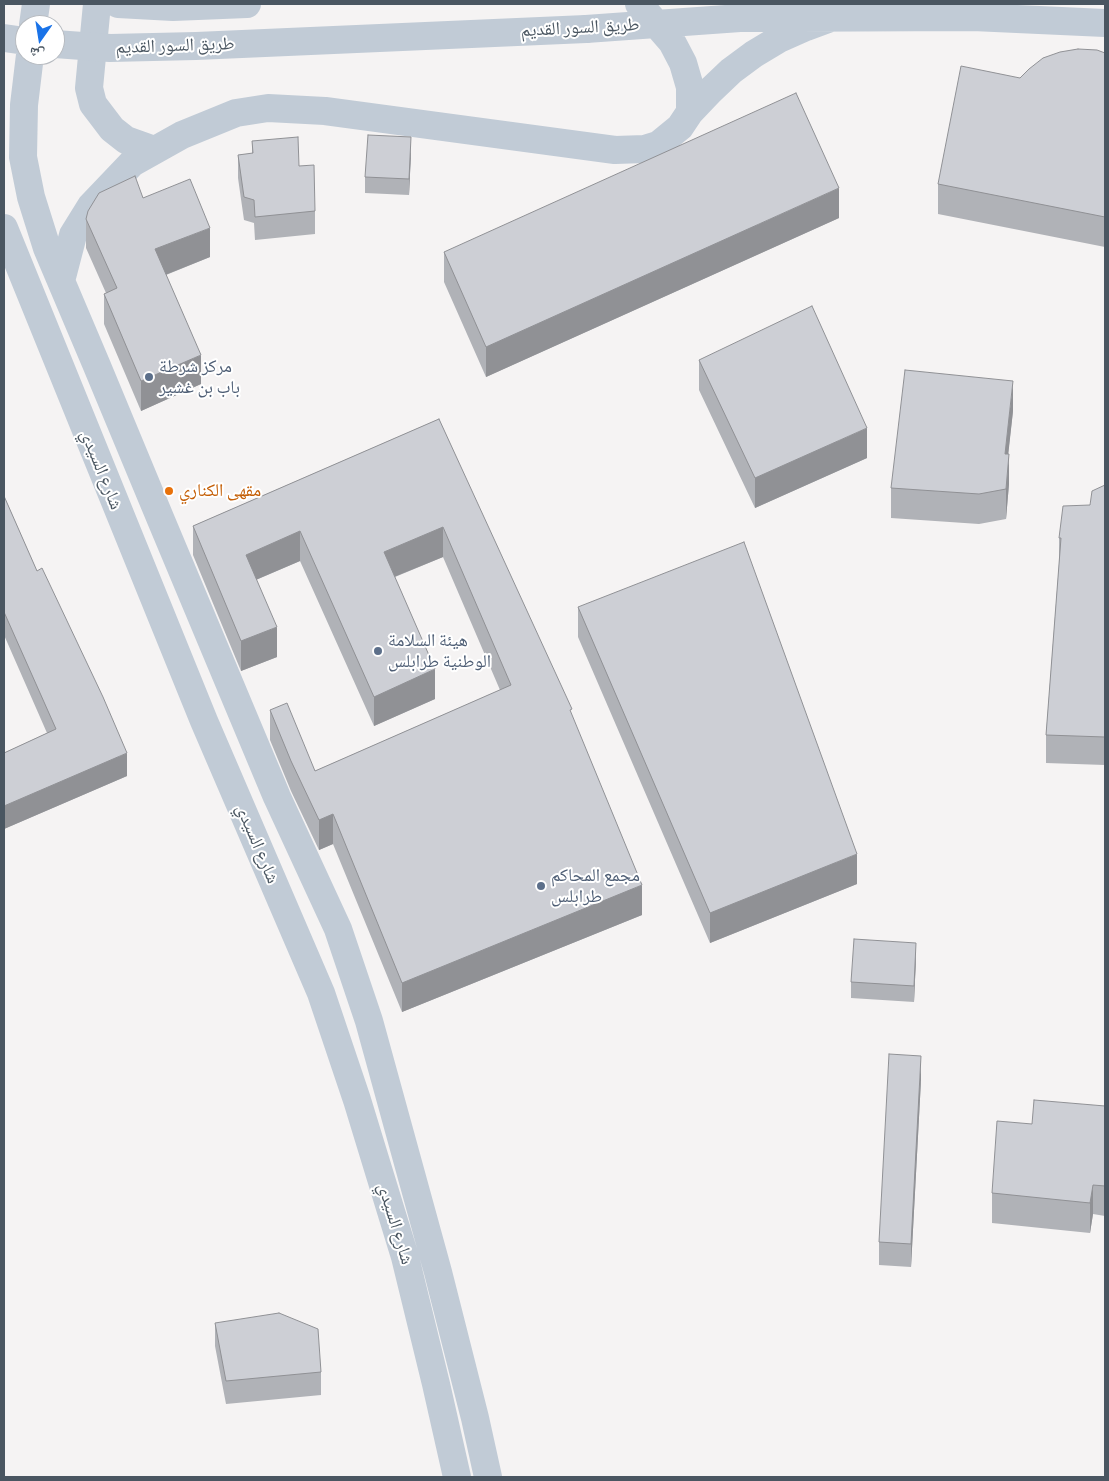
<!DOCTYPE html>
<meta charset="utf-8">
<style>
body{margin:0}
#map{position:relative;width:1109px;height:1481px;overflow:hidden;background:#f5f3f3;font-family:Manrope,"Noto Naskh Arabic",sans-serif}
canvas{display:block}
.frame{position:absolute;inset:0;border:5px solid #4a5661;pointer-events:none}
.north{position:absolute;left:15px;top:15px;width:50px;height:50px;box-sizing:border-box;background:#fff;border:1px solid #b7bbc0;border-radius:50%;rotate:193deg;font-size:14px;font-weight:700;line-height:20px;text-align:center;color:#4a5661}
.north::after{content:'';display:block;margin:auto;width:18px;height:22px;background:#1a73e8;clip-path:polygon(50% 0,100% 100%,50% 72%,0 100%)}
</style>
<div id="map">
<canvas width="1109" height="1481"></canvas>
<div class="frame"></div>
<div class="north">ش</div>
</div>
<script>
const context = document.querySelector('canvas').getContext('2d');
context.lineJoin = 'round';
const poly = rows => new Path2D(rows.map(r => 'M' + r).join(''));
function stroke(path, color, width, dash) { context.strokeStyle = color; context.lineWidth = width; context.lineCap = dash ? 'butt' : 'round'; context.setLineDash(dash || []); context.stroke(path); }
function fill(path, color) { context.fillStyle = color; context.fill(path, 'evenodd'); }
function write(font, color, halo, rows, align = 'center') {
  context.font = font + ' Manrope,"Noto Naskh Arabic",sans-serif'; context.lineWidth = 4; context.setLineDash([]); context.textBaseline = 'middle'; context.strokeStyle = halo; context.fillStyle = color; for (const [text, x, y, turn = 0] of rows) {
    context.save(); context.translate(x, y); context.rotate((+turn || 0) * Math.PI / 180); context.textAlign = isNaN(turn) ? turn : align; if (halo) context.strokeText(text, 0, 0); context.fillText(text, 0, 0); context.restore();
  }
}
stroke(poly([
 [97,4,89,88,93,104,112,129,126,140,154,150],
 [118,4,173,7,247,4],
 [639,4,672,42,683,63,690,87,690,112],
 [33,25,36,4],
 [586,29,740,18,973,17,1105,23],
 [4,38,25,41],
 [30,55,24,105,23,157,31,197,47,248,97,366,161,520,277,797,338,929,369,1021,438,1272,475,1418,488,1477],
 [4,228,204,721,321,993,357,1100,405,1257,436,1384,457,1477],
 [61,281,73,235,91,206,132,163,182,135,236,113,268,108,325,111,615,150,645,149,658,145,680,127,690,112,710,91,731,71,754,54,779,39,806,27,833,17]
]), '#c1cbd6', 28);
stroke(poly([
 [55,44,110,48,196,46,586,29]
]), '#c1cbd6', 28);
fill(poly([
 [1105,53,1105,247,938,214,938,184,1020,78],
 [252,141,299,166,315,211,315,234,255,240,254,223,244,220,238,178,238,155,252,154],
 [411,153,409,195,365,193,365,177],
 [143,198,210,257,166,275,201,384,141,411,104,324,104,294,106,293,86,248,86,219],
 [839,218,486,377,444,282,444,252],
 [699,360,867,458,755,508,699,390],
 [1013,411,1008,454,1009,484,1006,519,979,524,891,518,891,488],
 [439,419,572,716,642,915,402,1012,333,844,319,850,291,791,270,740,270,710,315,771,500,690,443,557,395,577,435,699,374,726,300,561,256,580,277,657,241,671,193,555,193,526],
 [1105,485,1105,765,1046,763,1046,735,1059,564,1059,538,1090,505],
 [4,496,127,776,4,829,4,753,47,733,4,635],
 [578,607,857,884,710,943,578,637],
 [916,958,914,1002,851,998,851,982],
 [921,1080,911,1267,879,1265,879,1242],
 [1105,1106,1105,1216,1093,1214,1090,1233,992,1223,992,1193,1032,1124],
 [215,1323,321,1372,321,1395,226,1404,215,1346]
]), '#b0b2b7');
fill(poly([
 [411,137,411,153,409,195,409,179],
 [839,188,839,218,486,377,486,347],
 [210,228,210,257,155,279,155,249],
 [201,355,201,384,141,411,141,381],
 [1013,381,1013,411,1005,484,1005,454],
 [867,428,867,458,755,508,755,478],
 [1009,454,1009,484,1006,519,1006,489],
 [443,527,443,557,384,581,384,552],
 [300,531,300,561,246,584,246,555],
 [277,627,277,657,241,671,241,641],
 [435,669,435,699,374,726,374,697],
 [127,753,127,776,4,829,4,806],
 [333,814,333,844,319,850,319,820],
 [857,854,857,884,710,943,710,913],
 [642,885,642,915,402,1012,402,983],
 [916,943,916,958,914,1002,914,986],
 [921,1056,921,1080,911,1267,911,1244],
 [1093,1185,1093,1214,1090,1233,1090,1203]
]), '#909195');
const building = poly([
 [1078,49,1097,50,1105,53,1105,217,938,184,961,66,1020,78,1029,69,1043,58,1060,52,1078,49],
 [796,93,839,188,486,347,444,252,796,93],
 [368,135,411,137,409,179,365,177,368,135],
 [298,137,299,166,314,165,315,211,255,217,254,200,244,197,238,155,253,153,252,141,298,137],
 [135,176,143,198,190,179,210,228,155,249,201,355,141,381,104,294,117,288,86,219,88,211,99,193,135,176],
 [812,306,867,428,755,478,699,360,812,306],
 [905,370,1013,381,1005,454,1009,454,1006,489,979,494,891,488,905,370],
 [439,419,572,709,570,710,642,885,402,983,333,814,319,820,291,761,270,710,287,703,315,771,511,685,443,527,384,552,435,669,374,697,300,531,246,555,277,627,241,641,193,526,439,419],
 [1105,485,1105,737,1046,735,1061,538,1059,538,1063,506,1090,505,1092,491,1105,485],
 [4,496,37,571,42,568,103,697,127,753,4,806,4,753,56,729,4,612,4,496],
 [744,542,857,854,710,913,578,607,744,542],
 [854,939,916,943,914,986,851,982,854,939],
 [889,1054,921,1056,911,1244,879,1242,889,1054],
 [1034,1100,1105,1106,1105,1186,1093,1185,1090,1203,992,1193,997,1121,1032,1124,1034,1100],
 [279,1313,318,1329,321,1372,226,1381,215,1323,279,1313]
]);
fill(building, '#cdcfd5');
stroke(building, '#909195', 1);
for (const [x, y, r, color] of [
 [149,377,5,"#5c6f8a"],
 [169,491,5,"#e8710a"],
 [378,651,5,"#5c6f8a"],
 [541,886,5,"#5c6f8a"]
]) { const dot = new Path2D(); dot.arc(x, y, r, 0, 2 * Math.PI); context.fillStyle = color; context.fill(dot); stroke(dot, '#fff', 2); }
write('18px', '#4a5661', '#fff', [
 ["طريق السور القديم",580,28,-3],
 ["طريق السور القديم",175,46,-2],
 ["شارع السيدي",101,470,68],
 ["شارع السيدي",257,844,67],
 ["شارع السيدي",395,1224,73]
]);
write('18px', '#4e5e75', '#fff', [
 ["مركز شرطة",159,367],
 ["باب بن غشير",159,388],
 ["هيئة السلامة",388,641],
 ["الوطنية طرابلس",388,662],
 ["مجمع المحاكم",551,876],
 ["طرابلس",551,897]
], 'left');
write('18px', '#c56008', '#fff', [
 ["مقهى الكناري",179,491]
], 'left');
</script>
